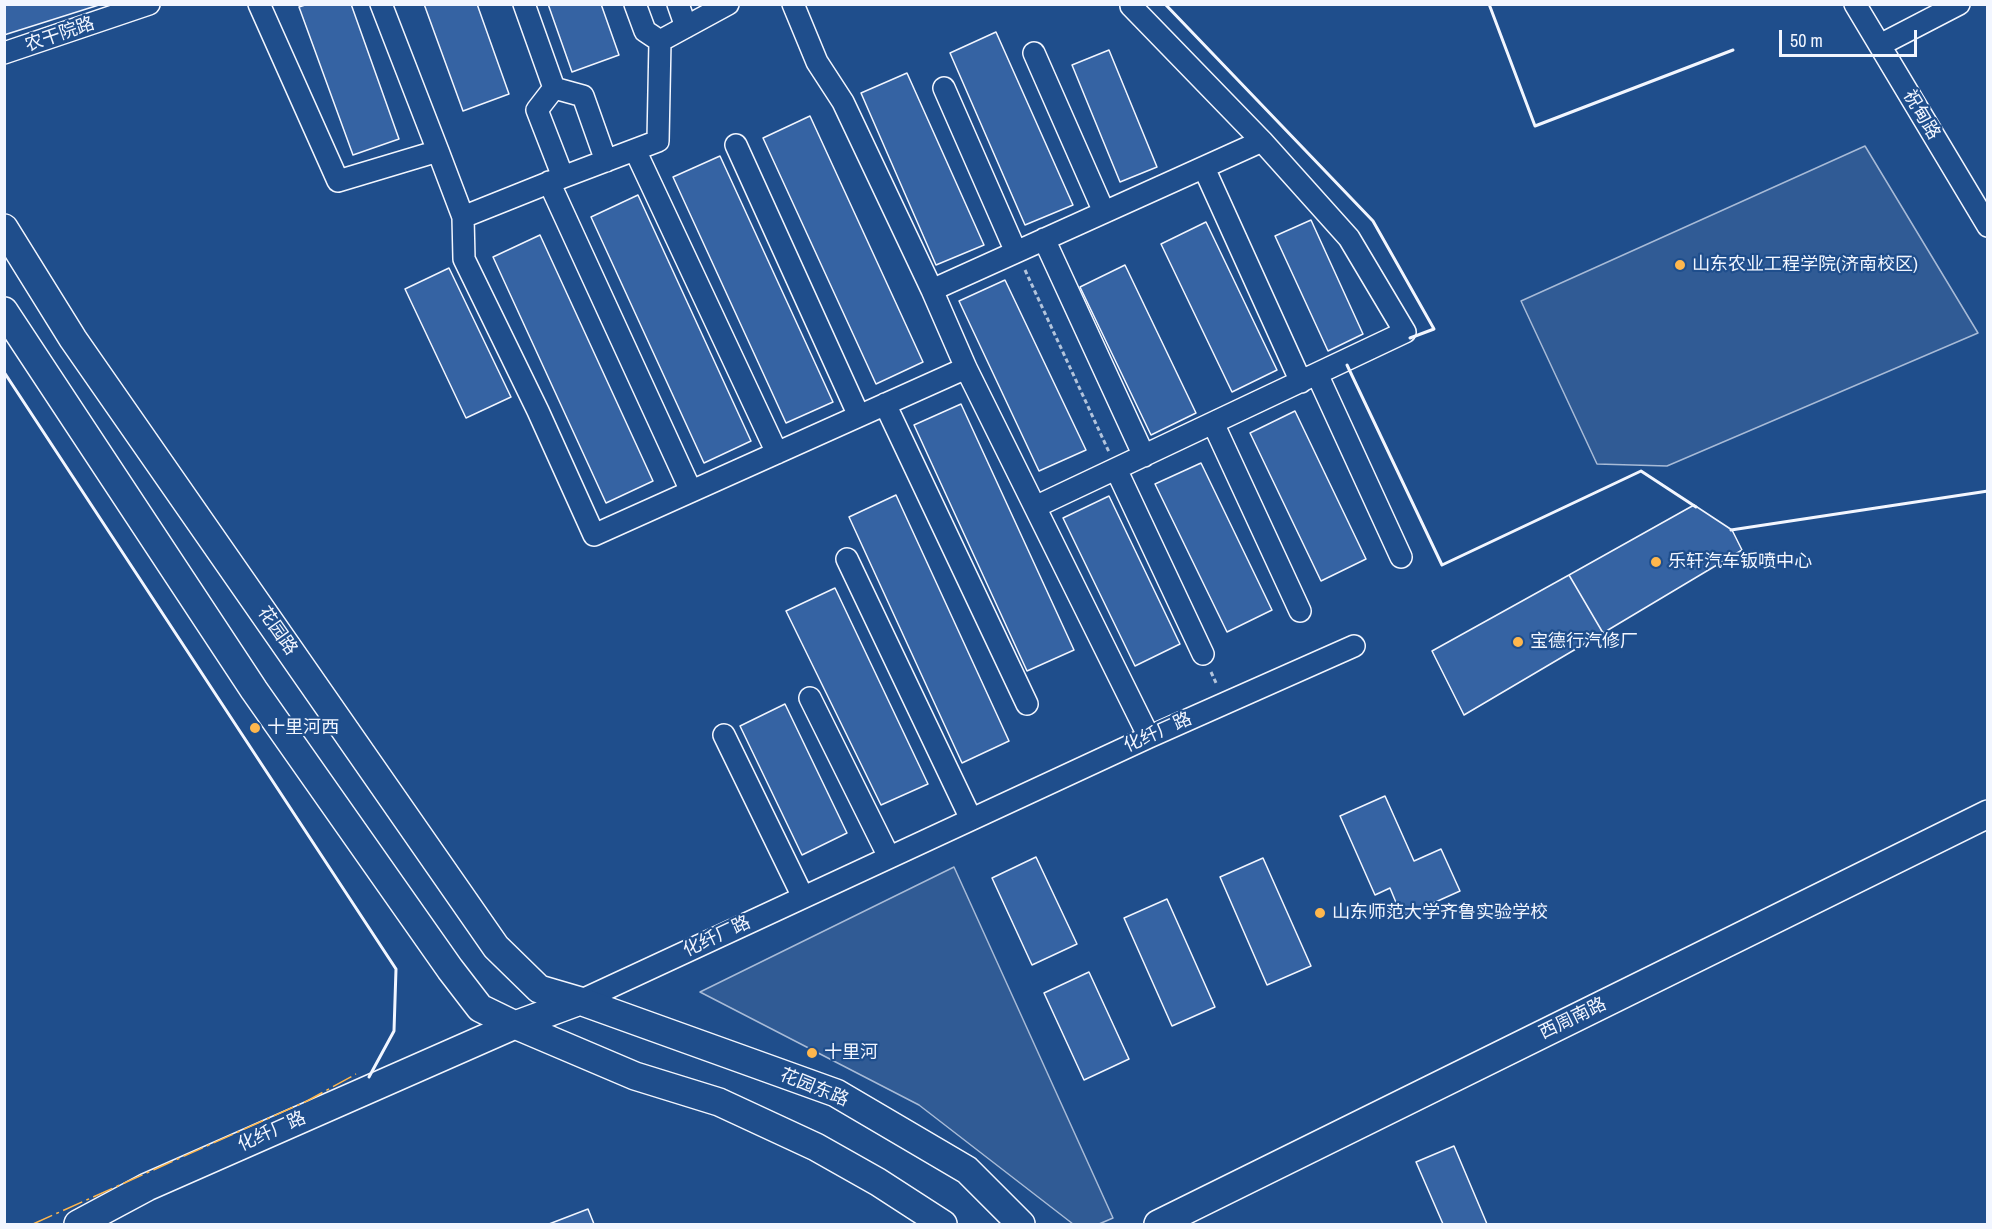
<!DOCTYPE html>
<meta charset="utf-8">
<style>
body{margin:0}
#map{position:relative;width:1992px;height:1229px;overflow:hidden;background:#1f4e8c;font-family:"Archivo Narrow",sans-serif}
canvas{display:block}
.frame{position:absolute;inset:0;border:6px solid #f2f6ff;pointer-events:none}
.scale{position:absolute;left:1779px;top:30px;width:138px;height:27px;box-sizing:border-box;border:3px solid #f2f6ff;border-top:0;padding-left:8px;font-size:18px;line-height:21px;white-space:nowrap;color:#f2f6ff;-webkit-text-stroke:4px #1f4e8c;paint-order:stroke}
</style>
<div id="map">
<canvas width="1992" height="1229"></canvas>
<div class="frame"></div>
<div class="scale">50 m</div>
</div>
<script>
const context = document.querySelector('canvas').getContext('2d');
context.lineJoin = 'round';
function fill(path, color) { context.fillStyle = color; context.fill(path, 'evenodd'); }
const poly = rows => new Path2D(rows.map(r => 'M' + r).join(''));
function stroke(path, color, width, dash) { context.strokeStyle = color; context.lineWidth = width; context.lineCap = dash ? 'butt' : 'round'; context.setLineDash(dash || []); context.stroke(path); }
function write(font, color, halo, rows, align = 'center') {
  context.font = font + ' "Archivo Narrow","Noto Sans SC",sans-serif'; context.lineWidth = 4.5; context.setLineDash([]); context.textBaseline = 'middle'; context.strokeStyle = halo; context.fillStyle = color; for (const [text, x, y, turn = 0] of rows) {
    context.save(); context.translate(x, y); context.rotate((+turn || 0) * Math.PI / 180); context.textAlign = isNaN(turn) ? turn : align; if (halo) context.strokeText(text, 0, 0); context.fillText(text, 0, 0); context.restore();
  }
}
const built = poly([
 [1865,146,1978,333,1667,466,1597,464,1521,301,1865,146],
 [954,867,1113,1218,1099,1224,1073,1224,919,1105,700,992,954,867]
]);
fill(built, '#305b95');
stroke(built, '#a8bbd7', 1.5);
const building = poly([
 [4,4,102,4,4,35,4,4],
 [308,4,351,4,399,139,353,155,299,7,308,4],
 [424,4,477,4,509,94,463,111,424,4],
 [548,4,601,4,619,55,572,72,548,4],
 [996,32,1073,205,1025,225,950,53,996,32],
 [1109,50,1157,167,1120,182,1072,65,1109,50],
 [907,73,984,245,936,265,861,93,907,73],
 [810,116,923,362,876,384,763,138,810,116],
 [720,156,833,402,786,423,673,177,720,156],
 [638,195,751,441,704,463,591,217,638,195],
 [1311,220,1363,334,1328,351,1275,236,1311,220],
 [1206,222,1277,370,1232,392,1161,244,1206,222],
 [540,235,653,481,606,503,493,257,540,235],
 [1125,265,1196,413,1151,435,1080,287,1125,265],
 [449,268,511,397,466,418,405,289,449,268],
 [1005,280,1086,450,1039,471,959,301,1005,280],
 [961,404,1074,650,1027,671,914,425,961,404],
 [1295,411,1366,559,1321,581,1250,433,1295,411],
 [1201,463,1272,610,1227,632,1155,484,1201,463],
 [896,495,1009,741,962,763,849,517,896,495],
 [1109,496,1180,644,1135,666,1063,518,1109,496],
 [1694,505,1732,530,1742,550,1603,633,1569,575,1694,505],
 [1569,575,1603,633,1464,715,1432,651,1569,575],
 [835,588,928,784,881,805,786,611,835,588],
 [785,704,847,833,802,855,740,726,785,704],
 [1385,796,1414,861,1441,849,1460,891,1402,917,1390,888,1375,895,1340,816,1385,796],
 [1036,857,1077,944,1032,965,992,878,1036,857],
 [1263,858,1311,966,1267,985,1220,877,1263,858],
 [1167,899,1215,1007,1172,1026,1124,918,1167,899],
 [1089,972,1129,1059,1084,1080,1044,993,1089,972],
 [1454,1146,1487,1224,1443,1224,1416,1162,1454,1146],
 [588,1209,594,1224,549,1224,588,1209]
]);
fill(building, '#3563a3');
stroke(building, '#f2f6ff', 1.5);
const minor = poly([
 [259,4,338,181,438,151,463,217,563,177,658,141,660,41,728,4],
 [381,4,438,151],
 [524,4,554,88,583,96,606,161],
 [635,4,645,31,660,41],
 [678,4,686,27],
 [793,4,817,62,843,102,932,290,966,368,1149,737],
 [1855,4,1988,226],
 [1131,6,1262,141],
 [1880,45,1959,4],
 [4,53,149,4],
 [1034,53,1104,212],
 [554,88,537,110,563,177],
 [944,88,1016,252],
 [736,145,859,416],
 [635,150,777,453],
 [1204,168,1301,382],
 [549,182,691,491],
 [463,217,464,259,538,411,594,535,966,368],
 [1044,239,1144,456],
 [932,290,1262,141,1349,238,1405,332,1035,507],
 [1317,374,1401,557],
 [885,404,1027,704],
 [1213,423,1300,611],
 [1116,469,1203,654],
 [847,559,971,819],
 [810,698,889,857],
 [724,735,803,897],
 [580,1001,1149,737,1354,646]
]);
const major = poly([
 [4,228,73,339,496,947,539,989,580,1001,836,1093,967,1170,1021,1224],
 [4,311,254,690,450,969,480,1008,515,1025,635,1076,719,1102,816,1147,878,1182,943,1224],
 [78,1224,147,1187,515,1025,580,1001],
 [1158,1224,1988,814]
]);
stroke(minor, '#f2f6ff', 24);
stroke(major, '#f2f6ff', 30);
stroke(poly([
 [1025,270,1109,452],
 [1211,672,1217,685]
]), '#b3c4dc', 3, [4.5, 3]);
stroke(minor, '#1f4e8c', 21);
stroke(major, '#1f4e8c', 27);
stroke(poly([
 [1165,4,1373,221,1434,329,1410,338],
 [1489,4,1535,126,1733,50],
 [1347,365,1442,565,1641,471,1696,507],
 [4,372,396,969,394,1031,369,1077],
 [1731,530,1988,491]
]), '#f2f6ff', 3);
stroke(poly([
 [33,1224,307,1101,356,1074]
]), '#ffb74d', 1.5, [21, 4.5, 3, 4.5]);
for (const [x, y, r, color] of [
 [1680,265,6,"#ffb74d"],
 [1656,562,6,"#ffb74d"],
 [1518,642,6,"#ffb74d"],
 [255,728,6,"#ffb74d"],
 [1320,913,6,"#ffb74d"],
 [812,1053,6,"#ffb74d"]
]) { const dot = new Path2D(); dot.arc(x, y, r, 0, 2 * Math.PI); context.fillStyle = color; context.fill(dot); stroke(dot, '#1f4e8c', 2); }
write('18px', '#f2f6ff', '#1f4e8c', [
 ["农干院路",60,35,-19],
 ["祝甸路",1921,115,59],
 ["花园路",277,631,55],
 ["化纤厂路",1158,733,-24],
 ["化纤厂路",717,937,-25],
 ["西周南路",1573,1019,-26],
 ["花园东路",814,1088,22],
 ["化纤厂路",272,1132,-24]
]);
write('18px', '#f2f6ff', '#1f4e8c', [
 ["山东农业工程学院(济南校区)",1692,265],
 ["乐轩汽车钣喷中心",1668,562],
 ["宝德行汽修厂",1530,642],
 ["十里河西",267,728],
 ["山东师范大学齐鲁实验学校",1332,913],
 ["十里河",824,1053]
], 'left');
</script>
